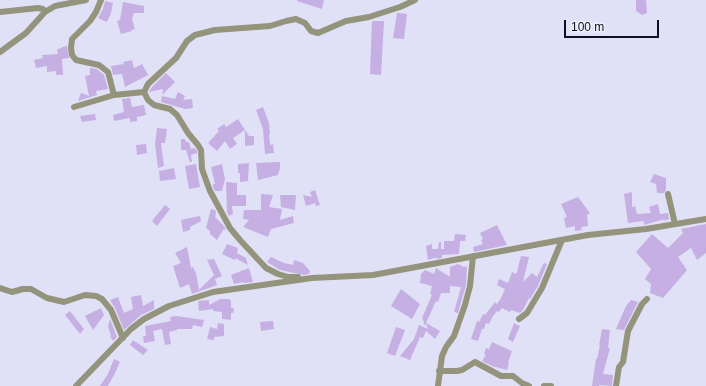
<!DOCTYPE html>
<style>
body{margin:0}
#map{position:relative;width:706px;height:386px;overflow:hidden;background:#e0e1f7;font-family:Helvetica,sans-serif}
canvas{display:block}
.scale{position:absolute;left:564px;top:20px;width:95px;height:18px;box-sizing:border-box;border:2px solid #100f21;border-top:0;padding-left:5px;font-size:12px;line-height:14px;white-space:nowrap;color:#100f21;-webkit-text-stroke:3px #efeffa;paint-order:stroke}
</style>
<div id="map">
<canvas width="706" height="386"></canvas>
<div class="scale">100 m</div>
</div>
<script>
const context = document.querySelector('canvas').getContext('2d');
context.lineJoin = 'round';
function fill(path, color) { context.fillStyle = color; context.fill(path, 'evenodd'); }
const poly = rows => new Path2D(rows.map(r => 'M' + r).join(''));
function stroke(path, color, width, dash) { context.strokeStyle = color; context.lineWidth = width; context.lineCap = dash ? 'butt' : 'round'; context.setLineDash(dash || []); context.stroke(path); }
fill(poly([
 [297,0,324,0,322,9,297,1],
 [636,0,646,0,647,13,642,15,636,11],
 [105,1,113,3,111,13,107,22,98,18,103,9],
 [123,2,144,6,144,13,134,13,132,19,135,29,131,30,132,31,121,34,117,21,120,20],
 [397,13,407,14,404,39,393,38],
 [372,21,384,21,381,75,370,74],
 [67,46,69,58,62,59,63,75,56,75,56,71,47,72,47,66,36,68,34,60,43,58,42,55,58,54,57,49,62,48,62,47],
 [132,60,134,68,142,64,148,75,125,87,122,74,113,75,111,66,124,64,123,62],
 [90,68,97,69,104,75,108,89,96,91,97,95,78,101,81,93,89,96,85,76,90,75],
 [166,73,175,82,162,95,163,89,149,92,152,87],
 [178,92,185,96,183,100,192,99,193,108,185,109,161,102,162,96,175,99],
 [130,98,132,107,144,105,146,115,137,117,137,121,130,122,130,118,114,121,113,115,124,112,122,99],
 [263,107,269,123,270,134,269,134,270,145,273,144,274,153,265,154,263,129,256,110],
 [95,114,96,120,82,122,80,116],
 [238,119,249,136,254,136,254,145,245,146,245,130,233,138,237,144,230,149,225,141,217,151,208,143,219,131,217,129,224,124,226,127],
 [157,128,167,129,165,143,161,143,164,166,158,168,155,144],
 [181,139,185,139,186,142,189,142,191,149,195,148,197,151,197,153,191,155,192,162,190,162,186,150,181,150],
 [146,144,147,153,137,155,136,145],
 [280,162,280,168,278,175,258,180,256,163],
 [249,163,248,181,240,182,240,173,238,173,238,164],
 [196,164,200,187,189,189,185,166],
 [222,164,225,179,222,191,215,191,213,187,213,184,215,184,211,167],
 [174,168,176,179,160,181,159,171],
 [654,174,666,178,666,190,664,193,657,193,656,184,650,182],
 [226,182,237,183,237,195,246,195,246,206,232,206,233,214,229,216,227,212],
 [315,190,320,205,316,206,315,203,306,206,303,195,312,197,310,192],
 [632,192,632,207,635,206,637,214,651,213,649,207,658,204,660,214,668,213,669,219,663,221,665,219,644,225,644,221,628,223,624,194],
 [261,194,273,195,269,207,282,209,280,220,293,216,294,223,271,229,268,237,243,227,249,220,243,219,244,210,261,210],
 [280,195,296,195,295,210,281,207],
 [578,197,590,213,587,215,588,226,581,227,582,230,575,231,575,226,566,228,564,218,567,217,561,204],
 [165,205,170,209,157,226,152,221],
 [211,209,215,210,216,212,215,217,222,224,226,229,223,230,217,240,210,234,210,231,206,228],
 [200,216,201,221,190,227,190,230,183,232,181,220],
 [706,224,706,253,697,260,691,248,678,257,687,270,663,298,650,293,651,284,645,279,651,269,636,252,652,234,668,248,683,233,681,229],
 [497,225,507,245,474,252,473,247,483,244,481,240,483,239,480,233],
 [455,234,466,235,465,241,460,241,459,254,442,255,442,258,436,259,437,257,428,260,426,246,432,244,432,249,438,249,439,242,441,242,441,249,444,249,444,241,454,241],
 [227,244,238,248,237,253,246,258,248,265,235,258,235,260,222,254],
 [187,247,191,268,193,267,196,273,199,290,214,275,207,260,214,259,222,276,215,279,217,285,192,294,189,284,180,288,173,266,181,263,175,253],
 [521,256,529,257,523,282,532,273,537,277,544,263,547,264,538,286,530,299,529,298,523,310,520,313,511,310,510,312,502,308,499,312,497,311,493,316,489,324,486,323,484,329,482,329,478,341,471,339,477,321,479,322,483,314,485,315,495,302,497,304,501,298,505,289,497,285,499,279,508,283,512,272,516,274,517,272],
 [271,257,284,263,293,265,294,260,303,263,310,271,309,274,304,275,280,270,267,262],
 [458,264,464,267,467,266,466,285,458,313,454,312,461,287,450,286,450,293,441,293,438,302,436,301,426,323,440,331,435,339,426,331,423,338,420,337,410,360,400,356,414,339,419,325,428,329,426,324,424,325,424,322,422,318,432,295,430,294,432,286,420,283,421,274,425,270,434,274,436,268,450,277,450,267],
 [249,268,253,282,244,283,244,282,234,284,231,275],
 [401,289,420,304,412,319,391,306],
 [141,295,143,306,154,300,154,309,141,315,124,330,115,308,110,300,118,297,124,313,133,309,131,297],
 [220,299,229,299,231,301,231,308,234,308,233,313,231,313,231,320,222,319,222,312,213,311,213,309,199,311,198,301,209,300,209,305],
 [631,300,638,302,624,330,616,329,626,306],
 [101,308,104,315,93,330,85,316],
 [70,311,84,329,80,334,65,315],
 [176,316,204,320,202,327,193,325,192,329,177,329,177,330,169,332,171,344,165,345,162,329,153,331,155,341,144,343,143,336,146,336,145,326,171,321,170,317],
 [110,319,117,337,113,341,110,336,111,336,108,326],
 [273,321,274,329,261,331,260,322],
 [218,323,224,324,224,336,214,337,214,340,207,339,210,327,217,329],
 [514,323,520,326,513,342,508,339],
 [396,327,405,330,395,356,387,353],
 [602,329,610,330,608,348,610,348,603,374,613,375,612,386,599,385,599,386,592,386,596,359,597,359,600,345,599,345],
 [133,340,148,350,143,355,130,345],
 [492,342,512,351,508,363,509,363,507,370,492,366,482,361,486,355,484,354,486,348,489,349],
 [114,359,120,362,115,373,108,386,100,386,108,374]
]), '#c5afe3');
stroke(poly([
 [101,0,96,12,90,21,72,39,71,48,72,55,76,60,99,65,108,72,114,95],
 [0,12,38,8,43,9,45,12],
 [0,52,26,33,45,12,55,6,86,0],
 [74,107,114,95,144,92],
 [668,194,675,224],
 [298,277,288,277,278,274,266,268,240,240,230,228,210,191,202,169,201,150,198,145,188,133,177,115,170,109,154,105,148,100,144,92,148,84,176,58,187,41,195,35,215,30,270,26,286,21,296,19,305,23,311,31,318,33,346,21,369,17,400,7,415,0],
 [0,288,12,292,23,289,31,289,47,298,64,302,85,295,96,296,102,299,111,310,123,338],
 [519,319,527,313,542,288,562,240],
 [439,371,457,371,462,370,475,362,501,376,513,376,522,383,529,386],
 [76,386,131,329,144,319,169,306,213,292,312,278,373,275,588,235,646,229,706,219],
 [438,386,442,356,446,347,454,336,465,305,470,286,473,256],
 [544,386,551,386],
 [616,386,619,367,623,362,628,331,642,304,647,299]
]), '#94937b', 6);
</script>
